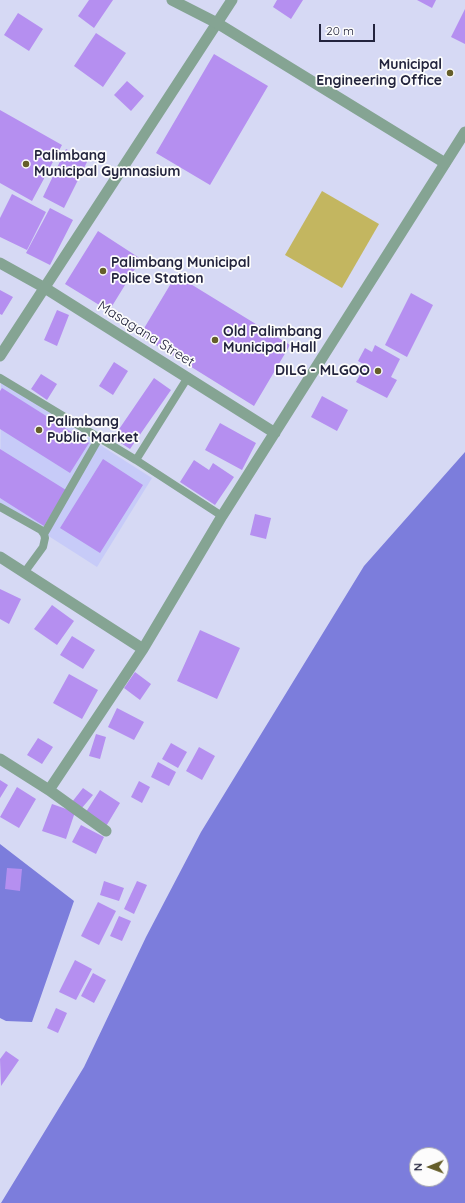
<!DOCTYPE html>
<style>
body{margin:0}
#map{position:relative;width:465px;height:1203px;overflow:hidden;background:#d6d9f4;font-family:Quicksand,sans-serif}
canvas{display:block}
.north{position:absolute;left:409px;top:1147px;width:40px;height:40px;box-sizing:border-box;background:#fcfcfc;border:1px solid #a5a6b0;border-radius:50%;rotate:269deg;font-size:11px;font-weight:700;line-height:16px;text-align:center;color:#23243d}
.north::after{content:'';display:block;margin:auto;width:14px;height:18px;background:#655e2a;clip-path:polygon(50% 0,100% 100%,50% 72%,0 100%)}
.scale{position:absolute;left:319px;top:24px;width:56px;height:18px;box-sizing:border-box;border:2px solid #23243d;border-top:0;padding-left:5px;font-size:12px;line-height:14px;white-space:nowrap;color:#23243d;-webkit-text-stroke:3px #fcfcfc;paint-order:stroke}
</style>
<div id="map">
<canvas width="465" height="1203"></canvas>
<div class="north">N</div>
<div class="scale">20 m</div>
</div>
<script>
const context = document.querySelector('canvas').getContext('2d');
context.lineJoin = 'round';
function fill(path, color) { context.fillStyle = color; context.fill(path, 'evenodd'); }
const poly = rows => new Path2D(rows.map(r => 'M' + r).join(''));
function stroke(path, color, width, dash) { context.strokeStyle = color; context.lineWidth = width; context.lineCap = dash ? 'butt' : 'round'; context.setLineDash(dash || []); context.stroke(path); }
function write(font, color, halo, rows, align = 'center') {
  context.font = font + ' Quicksand,sans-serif'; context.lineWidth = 3.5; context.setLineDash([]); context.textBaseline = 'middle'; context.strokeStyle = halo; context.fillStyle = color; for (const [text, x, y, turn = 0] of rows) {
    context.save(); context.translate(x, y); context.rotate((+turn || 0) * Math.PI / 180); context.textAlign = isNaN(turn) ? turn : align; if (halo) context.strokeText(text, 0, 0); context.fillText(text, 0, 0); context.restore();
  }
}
fill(poly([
 [1,382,152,478,97,567,0,505]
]), '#c7cbf8');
fill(poly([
 [322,191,379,224,342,288,285,255]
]), '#c3b660');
fill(poly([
 [465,452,465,1203,1,1203,84,1067,146,937,201,832,364,566],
 [417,1155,441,1155,441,1179,417,1179],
 [0,844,74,901,32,1022,6,1021,0,1018]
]), '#7c7ddc');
fill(poly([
 [89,0,113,0,94,28,78,16],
 [277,0,303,0,291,19,273,7],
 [417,0,436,0,432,8],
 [465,9,465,44,451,37],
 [18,13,43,29,29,51,4,35],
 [96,33,126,53,103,87,74,66],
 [214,54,268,86,210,185,156,153],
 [127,81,144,96,131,111,114,95],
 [0,110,62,145,32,201,0,183],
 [66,149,88,160,64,208,43,197],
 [12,194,46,212,27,250,0,237,0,218],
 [50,208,73,220,50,265,26,253],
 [98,231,141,259,109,311,65,284],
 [176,275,290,345,254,406,140,335],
 [0,290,13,297,2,315,0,314],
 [411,293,433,305,407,357,385,345],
 [57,310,69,315,57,346,44,340],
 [375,345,400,359,391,377,397,380,387,398,356,382,365,365,358,361,365,348,372,352],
 [114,362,128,371,113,395,99,386],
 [41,374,57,384,47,400,31,389],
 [154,378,171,390,130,449,113,438],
 [2,388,89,443,70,473,0,429,0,391],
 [322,396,348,410,337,431,311,417],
 [220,423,256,443,242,470,205,450],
 [0,449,66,490,44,526,0,498],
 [103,459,143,485,100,553,60,528],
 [194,460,209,470,213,463,234,477,215,505,180,482],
 [255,514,271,518,266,539,250,535],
 [0,589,21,599,9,624,0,619],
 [52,605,74,621,57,645,34,629],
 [200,630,240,648,217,699,177,681],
 [72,636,95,650,83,669,60,655],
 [135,672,151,684,140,700,124,688],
 [69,674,98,690,82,719,53,703],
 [117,708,144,722,134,740,108,727],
 [96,734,106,737,100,759,89,756],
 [38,738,53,747,42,764,27,755],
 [171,743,187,752,178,768,162,759],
 [199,747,215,756,202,780,186,771],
 [158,762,176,772,169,786,151,777],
 [0,780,8,785,0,798],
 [139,781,150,787,142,803,131,797],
 [17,787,36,799,19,828,0,817],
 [83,788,93,795,81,809,72,802],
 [100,790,120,803,105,828,84,815],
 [52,804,75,812,66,839,42,831],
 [81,825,104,837,96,854,72,842],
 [7,868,22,869,20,891,5,889],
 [104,881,124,888,119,901,100,895],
 [137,881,147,885,134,914,124,909],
 [98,902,116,911,99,945,81,936],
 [119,916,131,921,122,941,110,936],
 [75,960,92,969,76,1000,59,992],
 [93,973,106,980,94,1003,81,996],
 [56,1008,67,1013,58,1033,47,1028],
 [6,1051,19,1060,1,1086,0,1059]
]), '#b58ff0');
stroke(poly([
 [0,378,136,460,222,516],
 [136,460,188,377],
 [0,507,41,530,44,534,45,538,43,547,24,573],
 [44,534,99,438]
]), '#85a493', 8);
stroke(poly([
 [0,263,45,288,275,433],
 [0,356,232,0],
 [0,557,143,649],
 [0,759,49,790,106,831],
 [49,790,143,649,222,516,465,132]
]), '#85a493', 11);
stroke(poly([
 [172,0,217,23,445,163]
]), '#85a493', 11);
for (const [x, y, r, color] of [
 [450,73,4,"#655e2a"],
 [26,164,4,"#655e2a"],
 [103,271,4,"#655e2a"],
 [215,340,4,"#655e2a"],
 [378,371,4,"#655e2a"],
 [39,430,4,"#655e2a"]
]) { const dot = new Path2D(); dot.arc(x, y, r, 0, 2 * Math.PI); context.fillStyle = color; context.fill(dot); stroke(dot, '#fcfcfc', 1.5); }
write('bold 14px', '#23243d', '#fcfcfc', [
 ["Municipal",442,65,"right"],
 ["Engineering Office",442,81,"right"],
 ["Palimbang",34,156],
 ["Municipal Gymnasium",34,172],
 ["Palimbang Municipal",111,263],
 ["Police Station",111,279],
 ["Old Palimbang",223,332],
 ["Municipal Hall",223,348],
 ["DILG - MLGOO",370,371,"right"],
 ["Palimbang",47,422],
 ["Public Market",47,438]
], 'left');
write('14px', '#23243d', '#fcfcfc', [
 ["Masagana Street",146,334,32]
]);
</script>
